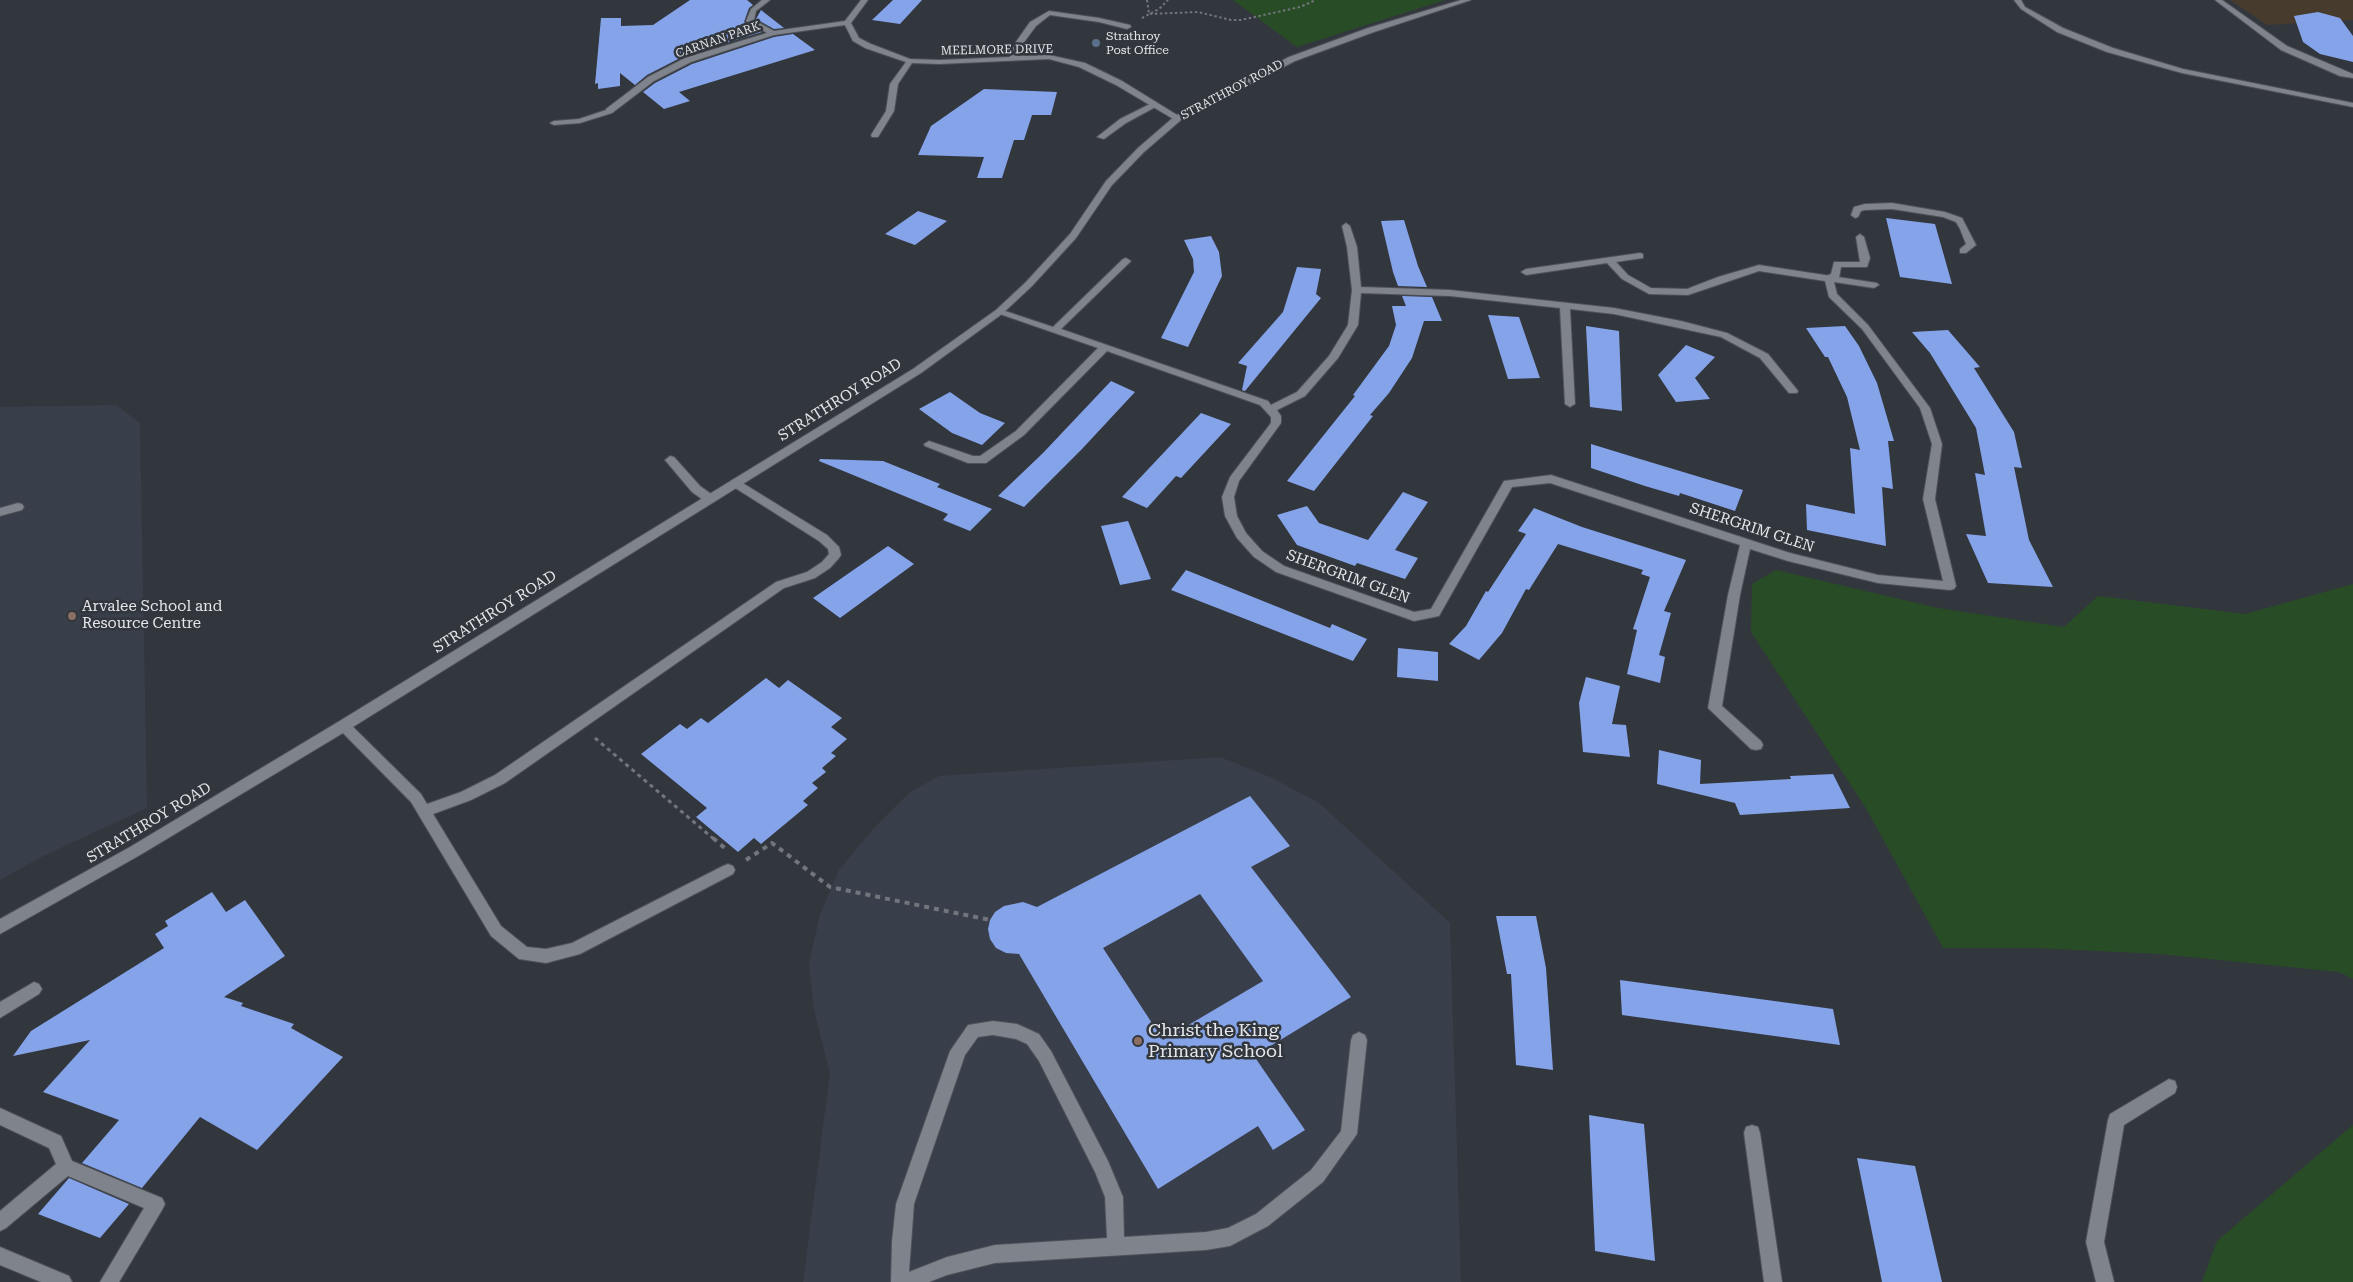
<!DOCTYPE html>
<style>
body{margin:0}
canvas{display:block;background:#32363d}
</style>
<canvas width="2353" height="1282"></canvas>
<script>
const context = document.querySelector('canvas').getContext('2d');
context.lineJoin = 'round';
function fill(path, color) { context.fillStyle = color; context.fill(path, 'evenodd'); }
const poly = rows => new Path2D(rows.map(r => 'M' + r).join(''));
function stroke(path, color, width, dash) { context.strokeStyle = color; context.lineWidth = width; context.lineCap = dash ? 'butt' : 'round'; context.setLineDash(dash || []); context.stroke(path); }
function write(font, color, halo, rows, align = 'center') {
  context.font = font + ' "Roboto Serif",serif'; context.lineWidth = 5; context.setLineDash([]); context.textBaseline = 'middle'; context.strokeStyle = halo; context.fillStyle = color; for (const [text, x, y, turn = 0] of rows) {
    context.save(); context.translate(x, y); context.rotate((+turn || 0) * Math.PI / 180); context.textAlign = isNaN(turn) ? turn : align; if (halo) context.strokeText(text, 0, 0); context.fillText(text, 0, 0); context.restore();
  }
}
fill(poly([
 [116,405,140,423,147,808,43,856,0,880,0,407],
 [1220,757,1270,777,1319,803,1450,923,1461,1282,803,1282,830,1073,814,1010,809,964,820,914,839,870,873,829,909,793,939,776]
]), '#393e4b');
fill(poly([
 [2230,0,2353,0,2353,20,2267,25]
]), '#463b2c');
fill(poly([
 [1233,0,1445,0,1297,47],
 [1776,570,1938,608,2064,627,2098,596,2245,614,2353,584,2353,979,2339,972,2160,954,2036,948,1943,948,1867,810,1751,632,1752,584],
 [2353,1125,2353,1282,2202,1282,2217,1241]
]), '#284c25');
fill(poly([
 [690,0,747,0,753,5,749,8,744,22,762,32,684,56,647,75,635,85,620,73,620,86,598,89,598,83,595,84,601,18,621,18,621,26,653,25],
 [893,0,922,0,900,24,872,20],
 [761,10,784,28,774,29,756,19],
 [2318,12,2340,18,2353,36,2353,62,2320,54,2303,42,2294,16],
 [793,34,815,50,679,92,690,101,664,109,643,92,655,83,692,64,774,37],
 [984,89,1057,92,1051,115,1032,115,1024,140,1014,140,1002,178,977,178,984,157,918,155,931,126],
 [918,211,947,221,915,245,885,234],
 [1886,218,1935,224,1952,284,1900,277],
 [1404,220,1418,266,1427,287,1398,286,1393,272,1381,221],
 [1211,236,1219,252,1222,276,1188,347,1161,338,1194,272,1193,259,1184,240],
 [1297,267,1321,269,1316,294,1321,298,1245,391,1242,390,1247,366,1238,363,1283,312],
 [1402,296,1432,297,1442,321,1424,321,1412,358,1389,393,1370,415,1373,416,1314,491,1287,481,1355,396,1353,395,1389,346,1396,325,1392,306,1406,306],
 [1488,315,1519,317,1540,378,1508,379],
 [1586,326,1619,331,1622,411,1590,407],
 [1845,326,1859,346,1877,383,1894,441,1888,441,1893,489,1882,487,1886,546,1807,530,1806,504,1855,514,1850,448,1860,450,1847,397,1828,357,1825,357,1806,328],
 [1948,330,1980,367,1974,368,2014,432,2022,468,2014,467,2029,540,2053,587,1988,583,1966,534,1986,536,1975,473,1985,475,1976,428,1930,353,1912,332],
 [1686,345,1715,357,1695,378,1710,399,1676,402,1658,375],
 [1111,381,1135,392,1082,449,1024,507,998,496,1043,453],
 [950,392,980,413,1005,423,982,445,952,433,919,409],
 [1201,413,1231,424,1181,478,1176,476,1147,508,1122,497],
 [1591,444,1640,459,1743,490,1735,511,1680,493,1679,496,1645,486,1591,468],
 [820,459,883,461,940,484,937,487,992,509,970,531,943,520,948,514,819,461],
 [1403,492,1428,502,1395,550,1418,558,1405,579,1357,563,1355,566,1297,545,1277,515,1307,506,1319,523,1368,540],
 [1534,508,1582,527,1686,560,1664,611,1671,613,1659,655,1665,657,1660,683,1627,674,1637,630,1633,629,1650,577,1641,574,1643,570,1558,544,1529,590,1526,589,1502,633,1479,660,1449,644,1466,626,1486,591,1488,592,1526,534,1518,531],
 [1128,521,1151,579,1120,585,1101,526],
 [888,546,914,564,840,618,813,598],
 [1186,570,1330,628,1332,624,1367,639,1353,661,1171,590],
 [1398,648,1438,652,1438,681,1397,677],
 [1586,677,1620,686,1612,724,1626,725,1630,757,1583,752,1579,703],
 [766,678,779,688,788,680,842,718,831,727,847,739,831,753,836,756,822,768,826,772,812,783,818,788,803,801,808,805,761,844,754,838,738,852,696,817,707,808,641,754,680,724,687,729,701,718,708,723],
 [1659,750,1701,760,1700,784,1791,779,1790,776,1833,774,1850,808,1740,815,1735,803,1657,784],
 [1250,796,1290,846,1251,867,1351,997,1254,1056,1305,1130,1273,1150,1258,1126,1158,1189,1019,954,1006,953,996,948,990,939,988,929,990,920,995,912,1004,906,1023,902,1037,907],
 [1200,894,1263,981,1163,1040,1103,948],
 [212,892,226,912,245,900,285,956,224,997,243,1003,241,1006,294,1024,291,1028,343,1057,257,1150,200,1117,142,1188,82,1163,119,1120,43,1092,90,1040,13,1056,31,1031,164,948,155,934,168,926,165,921],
 [1496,916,1536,916,1546,968,1553,1070,1516,1065,1511,974,1507,974],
 [1620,980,1833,1009,1840,1045,1622,1015],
 [1589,1115,1644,1124,1655,1261,1595,1251],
 [1857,1158,1915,1166,1942,1282,1882,1282],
 [69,1178,129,1204,100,1238,38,1214]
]), '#85a3e9');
const lane = poly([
 [2014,0,2021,0,2025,7,2063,28,2113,48,2183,69,2353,103,2353,107,2182,73,2107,52,2057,32,2021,9,2014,0],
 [2215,0,2222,0,2287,46,2353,74,2353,78,2340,76,2281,50,2215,0],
 [1152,103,1159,105,1126,123,1104,139,1097,137,1120,119,1152,103],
 [609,109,612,109,612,113,580,123,554,125,550,123,554,121,579,119,609,109],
 [1892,203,1945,212,1962,218,1976,245,1966,253,1960,253,1960,249,1966,244,1960,229,1956,222,1943,217,1892,209,1865,210,1861,211,1858,217,1855,218,1851,215,1854,207,1865,204,1892,203],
 [1860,234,1864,237,1870,258,1867,267,1841,267,1839,278,1826,280,1826,276,1831,274,1834,262,1860,262,1856,237,1860,234],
 [670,456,674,457,700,486,714,496,716,499,714,502,706,502,692,492,665,460,670,456],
 [736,479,827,535,839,547,841,555,839,558,830,568,815,578,784,588,505,783,471,800,433,814,501,926,527,947,546,949,572,943,723,866,728,864,733,866,735,870,733,874,580,954,546,963,519,959,491,936,411,802,336,726,338,722,343,721,348,722,421,794,427,804,461,792,495,775,776,582,807,572,822,562,829,554,828,549,819,541,732,486,730,483,732,480,736,479],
 [18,503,22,504,24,507,22,510,0,516,0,508,18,503],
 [34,982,39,984,42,989,39,994,0,1018,0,1002,34,982],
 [993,1021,1017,1024,1039,1034,1051,1051,1108,1161,1123,1197,1124,1237,1206,1232,1228,1228,1256,1214,1311,1170,1341,1131,1351,1040,1353,1035,1359,1032,1365,1035,1367,1040,1357,1134,1323,1182,1268,1226,1230,1246,1206,1250,995,1263,947,1275,929,1282,891,1282,892,1241,896,1204,950,1051,968,1025,993,1021],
 [993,1035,1016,1039,1027,1044,1039,1061,1095,1172,1105,1197,1107,1238,995,1245,947,1257,909,1272,914,1204,965,1055,978,1037,993,1035],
 [2169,1079,2175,1081,2177,1087,2175,1093,2124,1125,2104,1242,2114,1282,2096,1282,2086,1242,2108,1120,2110,1114,2169,1079],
 [0,1108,61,1136,72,1161,162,1198,165,1204,162,1210,119,1282,100,1282,144,1208,68,1176,6,1228,0,1231,0,1211,56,1164,49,1148,0,1125,0,1108],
 [0,1247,69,1276,72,1282,41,1282,0,1265,0,1247]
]);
const street = poly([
 [762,0,770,0,756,11,754,20,774,31,845,21,861,0,868,0,851,23,859,38,871,44,910,59,939,60,1010,57,1011,49,1030,22,1049,11,1099,18,1130,25,1131,27,1127,29,1099,22,1050,15,1036,26,1019,49,1018,56,1049,55,1085,63,1122,81,1182,118,1175,120,1116,85,1079,67,1049,59,939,64,912,63,898,84,894,111,878,137,872,137,871,135,886,111,890,84,906,62,865,48,853,41,845,25,774,35,691,62,654,81,612,113,606,113,606,109,648,77,685,58,767,33,746,21,751,9,762,0],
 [1346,223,1350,226,1357,247,1361,287,1450,290,1614,308,1681,321,1727,333,1768,354,1798,391,1797,393,1789,393,1760,358,1721,337,1614,314,1570,309,1575,404,1570,407,1565,404,1560,308,1450,296,1361,293,1358,325,1338,358,1305,396,1277,410,1281,416,1281,423,1239,481,1234,497,1237,516,1246,533,1262,551,1284,566,1414,612,1431,609,1504,481,1551,475,1790,553,1878,575,1943,581,1923,499,1932,444,1920,408,1862,329,1829,297,1825,281,1759,271,1688,295,1649,294,1622,279,1607,263,1526,275,1521,272,1526,269,1640,253,1643,254,1643,258,1616,262,1628,275,1651,288,1687,289,1718,277,1759,265,1877,283,1879,285,1874,288,1834,282,1837,294,1868,325,1930,408,1942,444,1935,499,1956,586,1954,589,1950,590,1878,583,1788,561,1750,549,1740,595,1722,706,1761,741,1763,745,1761,749,1756,750,1751,749,1708,708,1728,595,1740,545,1550,483,1512,487,1439,616,1414,621,1276,572,1254,557,1237,538,1225,516,1222,497,1230,477,1271,423,1271,417,1260,405,1107,351,1024,435,986,463,968,463,925,446,924,444,929,441,973,456,980,456,1016,431,1098,348,994,312,999,309,1053,327,1123,259,1126,258,1131,261,1129,263,1061,329,1268,401,1271,405,1297,392,1329,356,1348,325,1352,290,1347,247,1342,226,1346,223],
 [1752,1125,1758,1127,1760,1133,1782,1282,1764,1282,1744,1133,1746,1127,1752,1125]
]);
const secondary = poly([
 [1461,0,1471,0,1374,32,1295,61,1181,120,1144,152,1112,185,1076,238,1032,286,1002,314,921,373,348,730,140,855,0,934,0,919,130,847,338,722,913,369,996,310,1026,282,1070,234,1106,181,1138,148,1175,116,1289,57,1368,28,1461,0]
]);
stroke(lane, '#4f5158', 2);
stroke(street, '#4f5158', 2);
stroke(secondary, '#4f5158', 2);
stroke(poly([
 [1147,0,1149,14,1198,12,1231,20,1241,20,1300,7,1316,0],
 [1142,18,1159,9,1168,0]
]), '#72757c', 2, [2.5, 2.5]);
stroke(poly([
 [595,738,715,840]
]), '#72757c', 3, [4, 4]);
stroke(poly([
 [713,838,727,850],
 [746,860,772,843,830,887,990,920]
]), '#72757c', 4, [5, 5]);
fill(lane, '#7f838b');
fill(street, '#7f838b');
fill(secondary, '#7f838b');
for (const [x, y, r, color] of [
 [1096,43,5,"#5c6f8a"],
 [72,616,5,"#8d6e63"],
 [1138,1041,5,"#8d6e63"]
]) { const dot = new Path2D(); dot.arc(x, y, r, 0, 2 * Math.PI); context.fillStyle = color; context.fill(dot); stroke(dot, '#32363d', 2); }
write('12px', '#e4e6eb', '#32363d', [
 ["Strathroy",1106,36],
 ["Post Office",1106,50]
], 'left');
write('12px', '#e4e6eb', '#32363d', [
 ["CARNAN PARK",718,40,-19],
 ["MEELMORE DRIVE",997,50,-1],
 ["STRATHROY ROAD",1232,90,-28]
]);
write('15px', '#e4e6eb', '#32363d', [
 ["STRATHROY ROAD",840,400,-32],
 ["SHERGRIM GLEN",1752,528,18],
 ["SHERGRIM GLEN",1348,577,20],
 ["STRATHROY ROAD",495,612,-32],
 ["STRATHROY ROAD",149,823,-31]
]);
write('15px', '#e4e6eb', '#32363d', [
 ["Arvalee School and",82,607],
 ["Resource Centre",82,624]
], 'left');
write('18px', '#e4e6eb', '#32363d', [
 ["Christ the King",1148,1031],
 ["Primary School",1148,1052]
], 'left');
</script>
